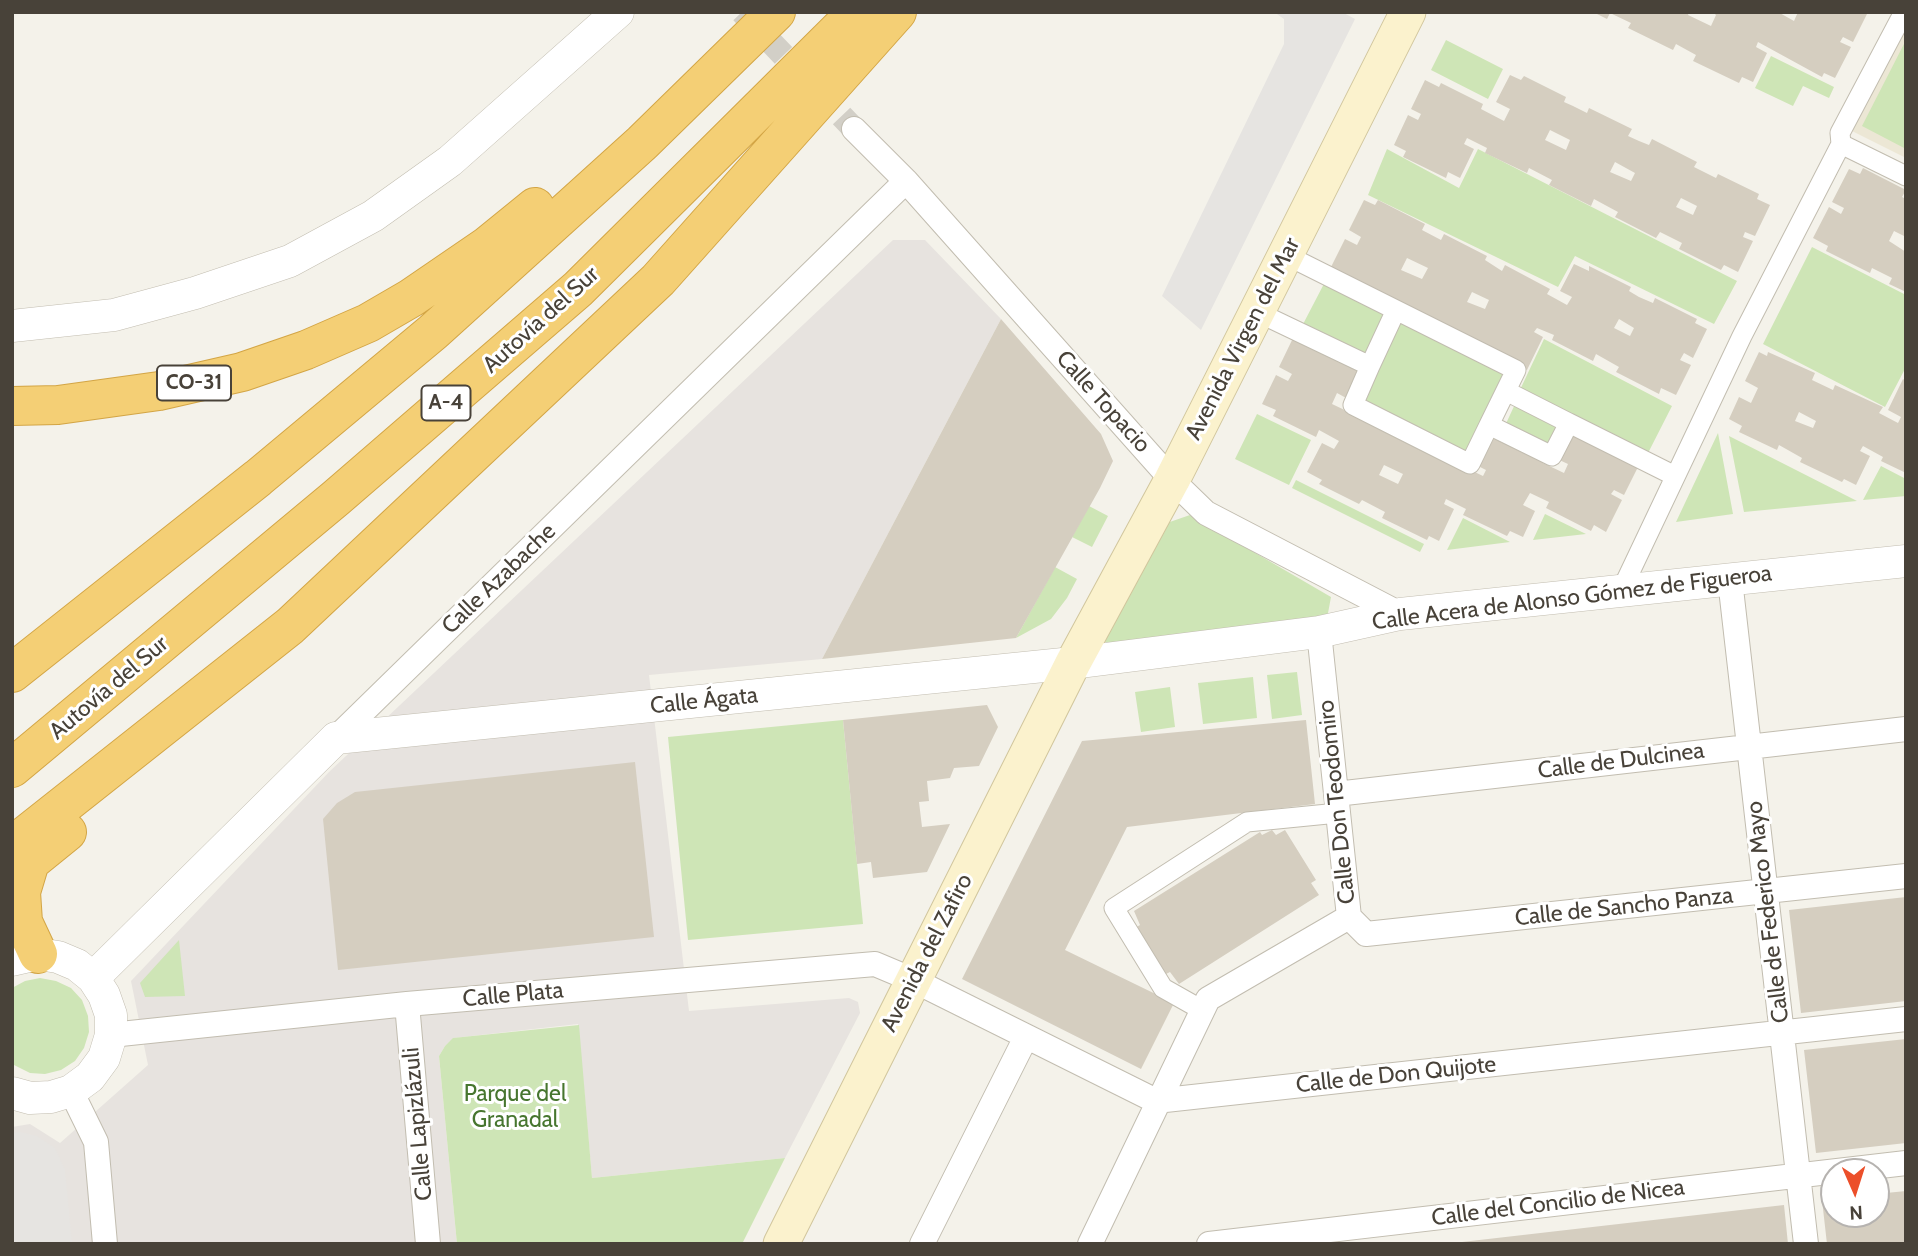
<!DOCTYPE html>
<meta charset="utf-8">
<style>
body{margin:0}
#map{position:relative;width:1918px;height:1256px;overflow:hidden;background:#f4f2ea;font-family:Cabin,sans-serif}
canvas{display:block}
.frame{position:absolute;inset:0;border:14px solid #484239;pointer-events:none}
.north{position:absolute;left:1820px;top:1158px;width:70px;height:70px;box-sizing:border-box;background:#fff;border:2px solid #b6b3b0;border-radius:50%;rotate:177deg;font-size:19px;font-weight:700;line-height:28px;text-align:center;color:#484239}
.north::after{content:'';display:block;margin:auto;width:24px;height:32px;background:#ec4f2a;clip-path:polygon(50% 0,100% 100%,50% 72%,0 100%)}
</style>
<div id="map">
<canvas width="1918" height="1256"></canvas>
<div class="frame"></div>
<div class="north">N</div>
</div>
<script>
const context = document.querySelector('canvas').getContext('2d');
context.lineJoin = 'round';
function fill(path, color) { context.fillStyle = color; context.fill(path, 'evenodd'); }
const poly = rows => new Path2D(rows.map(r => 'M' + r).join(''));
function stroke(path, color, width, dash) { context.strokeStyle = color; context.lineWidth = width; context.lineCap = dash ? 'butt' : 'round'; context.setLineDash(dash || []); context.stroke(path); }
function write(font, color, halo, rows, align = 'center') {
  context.font = font + ' Cabin,sans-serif'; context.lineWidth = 6; context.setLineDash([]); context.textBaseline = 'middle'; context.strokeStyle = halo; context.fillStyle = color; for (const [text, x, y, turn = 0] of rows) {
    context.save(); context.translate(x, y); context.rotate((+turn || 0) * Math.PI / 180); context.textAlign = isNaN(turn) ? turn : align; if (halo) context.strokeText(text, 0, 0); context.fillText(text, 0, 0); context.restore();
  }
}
fill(poly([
 [893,240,925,240,1001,319,822,659,649,675,689,1011,849,998,858,1002,860,1013,785,1158,592,1178,578,1024,454,1038,445,1046,439,1056,457,1244,12,1244,12,1127,30,1124,60,1143,148,1065,131,981,329,772]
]), '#e7e3df');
fill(poly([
 [1906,16,1906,158,1848,129]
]), '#ece7d5');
fill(poly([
 [1446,40,1503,69,1488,99,1431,70],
 [1906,40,1906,149,1862,126],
 [1771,56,1834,87,1829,98,1803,86,1793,106,1755,88],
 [1387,149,1459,188,1478,149,1737,281,1714,324,1575,256,1558,287,1368,195],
 [1812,247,1906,295,1906,367,1885,407,1763,344],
 [1327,278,1393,311,1368,361,1301,328],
 [1401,317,1512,371,1469,458,1358,404],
 [1544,339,1672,406,1647,455,1518,394],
 [1516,402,1564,425,1551,453,1503,430],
 [1257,414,1311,440,1289,485,1235,459],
 [1718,433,1733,514,1676,522],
 [1729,436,1857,501,1744,512],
 [1881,466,1906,479,1906,496,1863,500],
 [1296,480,1424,544,1420,552,1292,488],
 [1089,506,1108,516,1092,547,1072,537],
 [1545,514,1586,534,1533,540],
 [1190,515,1331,597,1326,624,1124,653,1102,640,1164,524],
 [1463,518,1510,542,1447,550],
 [1055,567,1077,579,1067,598,1051,619,1016,638],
 [1297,672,1302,715,1272,719,1267,675],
 [1253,677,1257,718,1203,724,1198,683],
 [1170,687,1175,727,1141,732,1135,692],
 [843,720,863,924,688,940,668,737],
 [179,940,185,996,145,997,140,983],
 [40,978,56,981,71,988,82,1000,88,1016,89,1032,84,1048,75,1061,61,1070,45,1074,30,1073,12,1064,12,988,25,981],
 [579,1025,592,1178,785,1158,742,1244,457,1244,439,1056,445,1046,453,1038]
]), '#cee5b6');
fill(poly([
 [1274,12,1342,12,1355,19,1201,330,1162,296,1284,44,1284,19],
 [20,1132,37,1136,55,1148,65,1170,72,1244,12,1244,12,1133]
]), '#e6e4e1');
fill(poly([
 [1593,12,1689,12,1688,15,1711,26,1716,15,1713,12,1778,12,1794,21,1798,12,1868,12,1853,42,1843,37,1840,42,1851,47,1835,78,1824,73,1822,77,1758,42,1756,47,1767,53,1753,82,1742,77,1739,83,1693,61,1696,55,1676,44,1673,50,1628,28,1631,23,1610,13,1607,19],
 [1510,75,1521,80,1524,76,1566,97,1564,102,1573,106,1587,113,1589,108,1632,129,1628,136,1639,141,1649,145,1652,139,1697,162,1694,167,1716,178,1718,174,1759,194,1757,199,1770,205,1755,236,1745,232,1743,237,1753,241,1738,272,1724,265,1721,270,1679,249,1682,243,1660,232,1656,238,1615,217,1618,212,1605,205,1594,199,1591,206,1549,185,1552,180,1529,168,1527,173,1485,153,1487,148,1467,138,1464,144,1474,149,1460,178,1448,172,1446,178,1403,157,1406,151,1394,145,1408,115,1418,120,1421,114,1411,109,1425,80,1439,87,1441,83,1483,104,1481,109,1504,121,1510,109,1496,102],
 [1550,130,1570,140,1566,150,1545,140],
 [1615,162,1635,173,1631,181,1610,172],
 [1681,198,1697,206,1693,215,1676,207],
 [1863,168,1906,190,1902,197,1906,199,1906,237,1894,231,1889,241,1906,252,1906,292,1889,284,1892,278,1872,268,1870,273,1826,251,1828,246,1813,238,1829,207,1841,214,1844,208,1832,202,1849,169,1860,174],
 [1364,200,1375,205,1378,200,1425,224,1422,230,1441,240,1444,234,1487,256,1485,260,1502,271,1505,265,1550,289,1547,294,1567,305,1572,297,1560,291,1574,264,1589,271,1589,266,1631,287,1629,291,1639,297,1653,303,1655,298,1697,319,1695,323,1707,329,1693,358,1684,353,1680,360,1691,365,1676,395,1661,388,1659,394,1616,372,1619,367,1596,354,1593,361,1552,340,1554,335,1537,328,1534,332,1543,337,1527,370,1331,267,1345,239,1357,245,1361,237,1349,230],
 [1407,258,1428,268,1422,279,1401,270],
 [1472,292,1489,300,1485,309,1467,302],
 [1619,319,1634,328,1630,336,1614,328],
 [1001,319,1101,434,1113,461,1100,488,1016,638,822,659],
 [1294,336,1362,371,1348,399,1337,393,1332,404,1483,476,1486,470,1476,465,1490,437,1503,443,1506,439,1546,458,1543,463,1564,473,1568,464,1555,458,1569,432,1639,465,1624,495,1614,490,1611,494,1622,500,1606,532,1594,525,1591,531,1546,508,1549,502,1530,493,1523,505,1535,511,1523,537,1510,531,1507,536,1463,515,1466,509,1446,499,1444,504,1454,509,1439,541,1429,536,1427,540,1382,518,1385,512,1362,500,1359,504,1319,484,1322,480,1307,472,1322,443,1334,449,1339,441,1319,430,1316,437,1273,416,1276,410,1262,404,1276,375,1288,381,1292,374,1279,367],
 [1384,465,1403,474,1398,484,1379,475],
 [1759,352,1767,356,1768,352,1815,373,1812,380,1833,390,1835,385,1883,407,1879,413,1898,423,1901,417,1888,410,1903,379,1906,381,1906,473,1881,461,1883,457,1863,446,1860,451,1870,456,1856,485,1844,479,1842,482,1800,462,1802,458,1779,445,1777,450,1739,432,1742,426,1729,419,1739,397,1751,403,1758,388,1745,381],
 [1799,412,1816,421,1813,428,1795,421],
 [987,705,998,727,979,766,954,768,950,778,927,781,929,801,919,802,922,827,950,824,927,872,873,878,871,862,857,864,843,720],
 [1306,720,1315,804,1127,827,1065,950,1174,1003,1141,1069,962,979,1082,741],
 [635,762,654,937,338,970,323,819,337,803,355,792],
 [1272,830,1276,835,1285,830,1316,880,1311,883,1319,895,1179,984,1170,972,1164,975,1133,929,1140,925,1134,911,1260,832,1262,835],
 [1906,897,1906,1001,1801,1013,1789,910],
 [1906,1039,1906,1143,1816,1153,1804,1050],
 [1906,1191,1906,1244,1827,1244,1822,1200,1834,1199,1834,1214,1876,1214,1876,1194],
 [1784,1205,1788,1244,1462,1244,1462,1242]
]), '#d5cec0');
stroke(poly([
 [742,12,854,129]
]), '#d2cfc7', 24, [24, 12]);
const pedestrian = poly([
 [1841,144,1906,176],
 [1286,255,1516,370,1489,425],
 [1257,312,1370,366,1353,405,1470,464,1489,425,1552,456,1569,423,1675,476],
 [1370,366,1396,310],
 [1506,391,1569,423],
 [1621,591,1742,336,1841,144,1840,133,1904,12],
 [1202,1010,1163,988,1114,908,1247,822,1338,813]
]);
const minor = poly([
 [854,129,906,181,1172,480,1206,513,1400,614],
 [1730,580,1806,1244],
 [336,738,906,181],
 [1336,794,1906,729],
 [1349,917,1366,934,1906,876],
 [407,1004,428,1244],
 [111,1035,407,1004,875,964,913,980,1156,1101,1906,1019],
 [71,1091,96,1142,105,1244],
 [922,1244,1026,1037],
 [1090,1244,1208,999,1349,917,1319,632],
 [1209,1244,1906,1163]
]);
const tertiary = poly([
 [12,326,114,315,195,293,290,261,373,216,450,161,618,12],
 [12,960,38,954,58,957,77,965,93,978,104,995,111,1015,111,1035,104,1058,90,1077,71,1091,51,1097,30,1098,12,1093],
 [93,978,336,738,1073,663,1319,632,1400,614,1906,561]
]);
const secondary = poly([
 [781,1244,1073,663,1172,480,1408,12]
]);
const motorway = poly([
 [12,406,58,405,159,391,242,372,306,350,368,323,411,298,487,246,535,207],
 [12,673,258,478,433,332,642,143,776,12],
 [12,768,336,498,578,289,857,12],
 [12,846,290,626,658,280,897,12],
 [38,954,23,922,21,892,30,862,67,832]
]);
stroke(pedestrian, '#c2bdb0', 21);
stroke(minor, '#c2bdb0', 26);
stroke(tertiary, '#c2bdb0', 33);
stroke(secondary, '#d1c69d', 37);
stroke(motorway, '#d3a545', 40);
stroke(pedestrian, '#fff', 19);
stroke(minor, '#fff', 24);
stroke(tertiary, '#fff', 32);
stroke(secondary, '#fbf2cd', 35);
stroke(motorway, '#f4cf75', 38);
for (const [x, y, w] of [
 [194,383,74],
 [446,403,49]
]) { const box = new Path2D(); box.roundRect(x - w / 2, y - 17.5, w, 35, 5); context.fillStyle = '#fff'; context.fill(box); stroke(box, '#484239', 2); }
write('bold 21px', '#484239', null, [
 ["CO-31",194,383],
 ["A-4",446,403]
]);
write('23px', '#484239', '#fff', [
 ["Autovía del Sur",541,320,-42],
 ["Avenida Virgen del Mar",1243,339,-63],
 ["Calle Topacio",1103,402,48],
 ["Calle Azabache",499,579,-44],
 ["Calle Acera de Alonso Gómez de Figueroa",1572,598,-7],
 ["Autovía del Sur",109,688,-40],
 ["Calle Ágata",704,701,-6],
 ["Calle de Dulcinea",1621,761,-7],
 ["Calle Don Teodomiro",1337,802,-96],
 ["Calle de Sancho Panza",1624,907,-6],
 ["Calle de Federico Mayo",1768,912,-97],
 ["Avenida del Zafiro",927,953,-63],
 ["Calle Plata",513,995,-5],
 ["Calle de Don Quijote",1396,1075,-6],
 ["Calle Lapizlázuli",418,1124,-95],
 ["Calle del Concilio de Nicea",1558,1203,-7]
]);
write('23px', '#47762f', '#fff', [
 ["Parque del",515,1094],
 ["Granadal",515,1120]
]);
</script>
